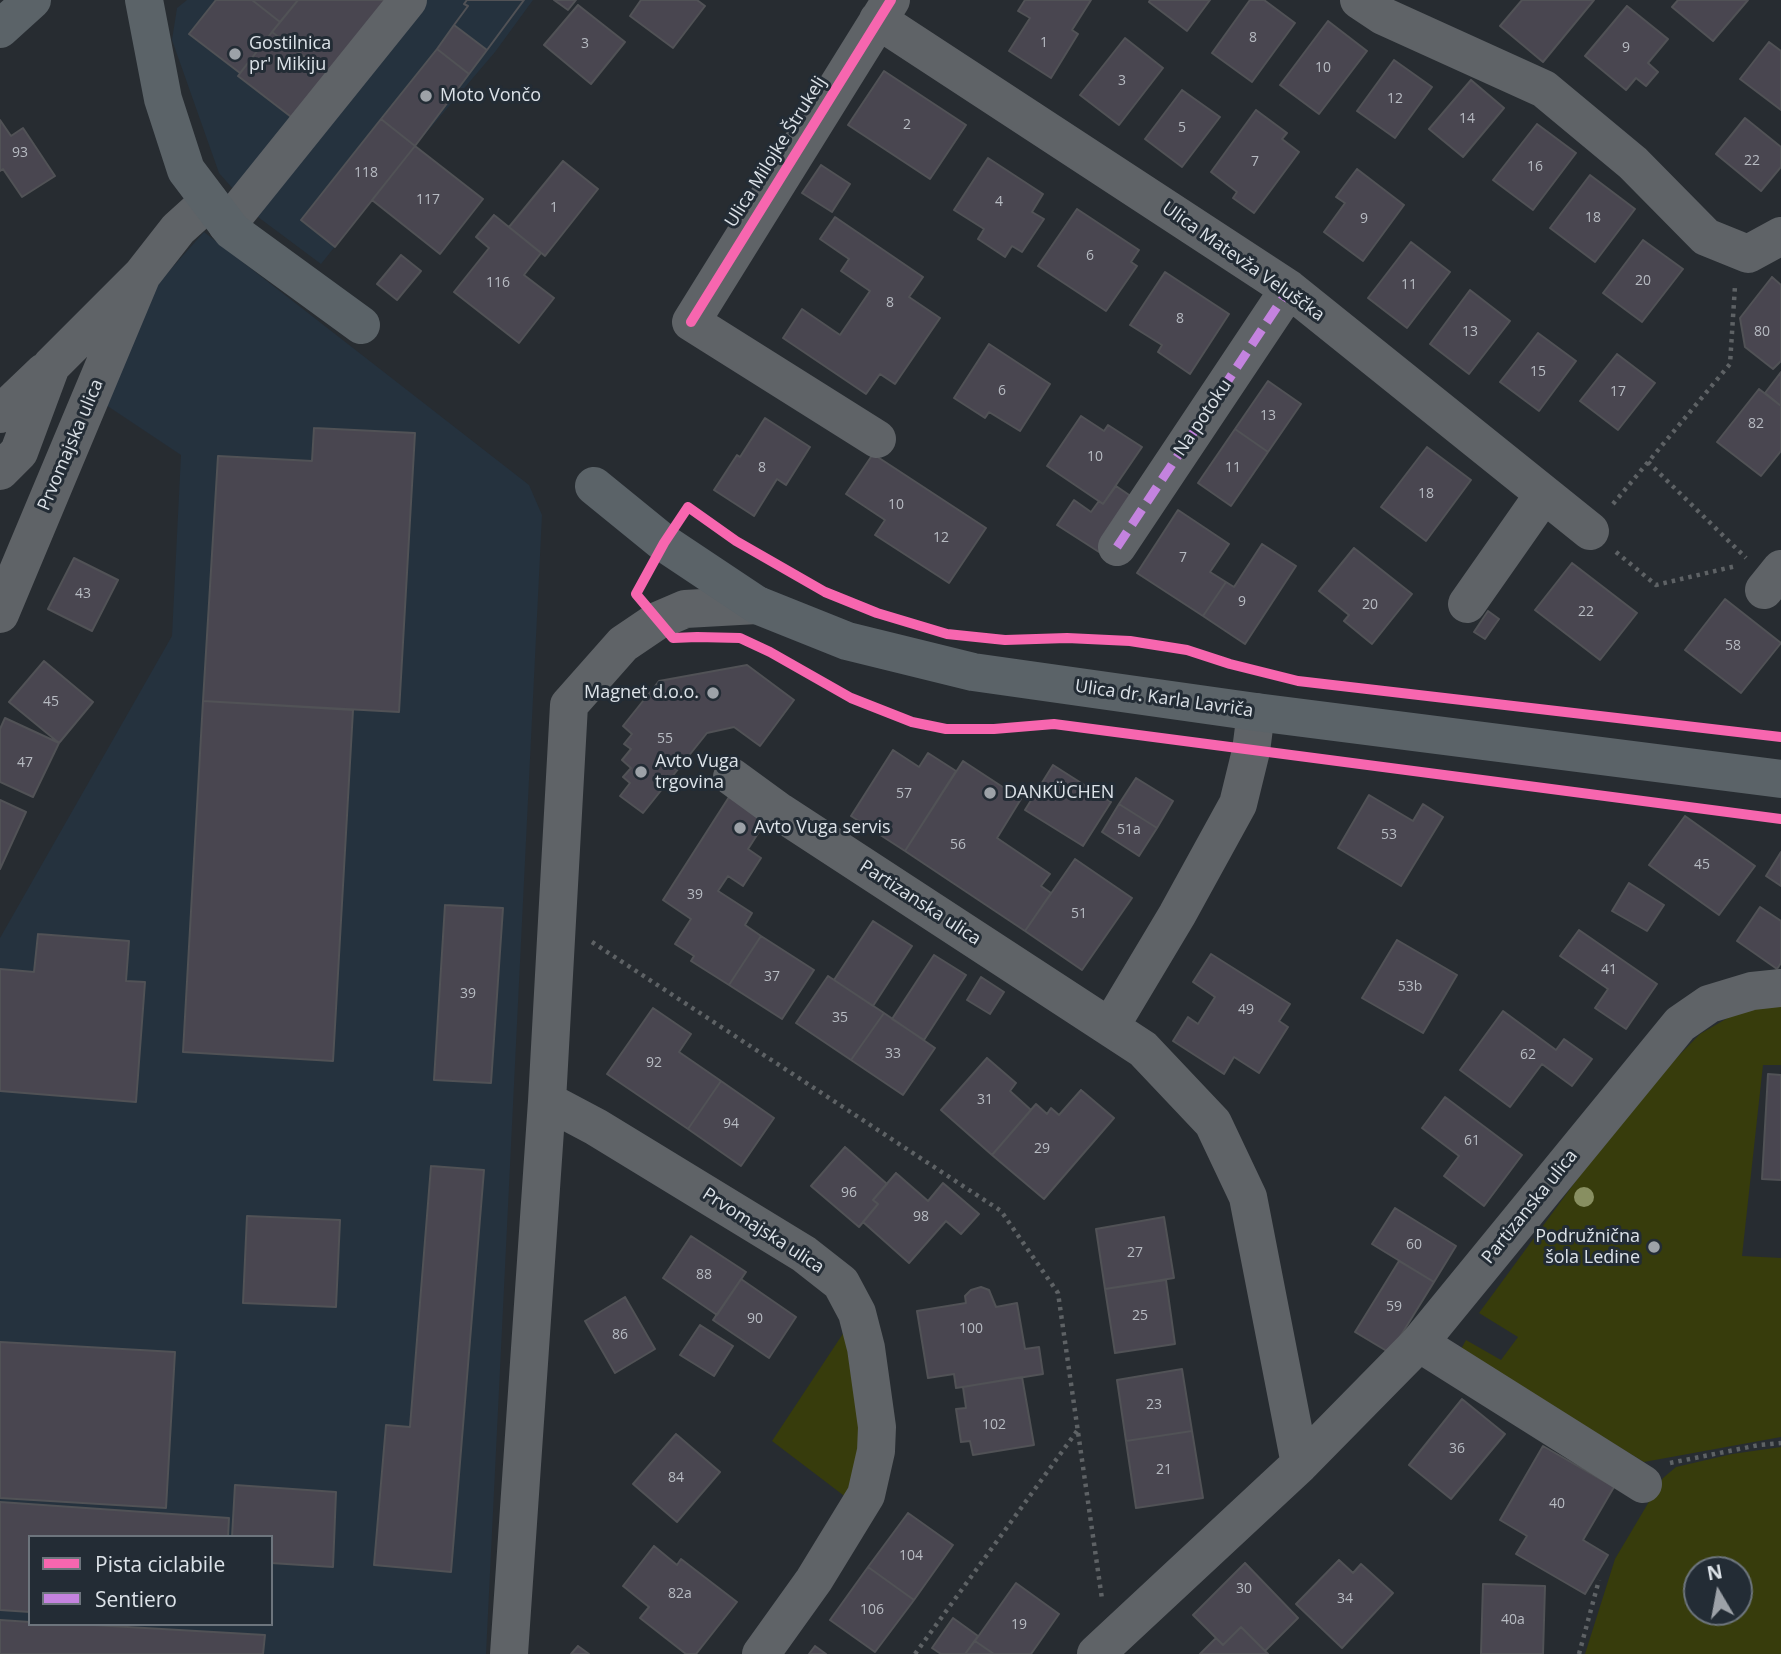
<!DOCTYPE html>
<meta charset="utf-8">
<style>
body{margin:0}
#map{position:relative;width:1781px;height:1654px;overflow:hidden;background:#272c31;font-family:"Open Sans",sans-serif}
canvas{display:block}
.legend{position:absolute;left:28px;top:1535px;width:245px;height:91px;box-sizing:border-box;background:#232c35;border:2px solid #6d757d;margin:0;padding:9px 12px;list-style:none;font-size:21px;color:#dce2e8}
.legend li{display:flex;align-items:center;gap:14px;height:35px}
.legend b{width:35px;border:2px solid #6d757d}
.north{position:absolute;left:1683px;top:1556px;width:70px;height:70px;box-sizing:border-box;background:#232c35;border:2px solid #6d757d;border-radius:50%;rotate:350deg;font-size:19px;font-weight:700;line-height:28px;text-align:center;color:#dce2e8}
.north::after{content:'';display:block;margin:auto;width:24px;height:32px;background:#9da2a8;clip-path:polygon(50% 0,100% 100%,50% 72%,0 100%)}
</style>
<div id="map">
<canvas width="1781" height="1654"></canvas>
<ul class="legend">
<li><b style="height:9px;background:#f766af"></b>Pista ciclabile</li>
<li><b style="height:9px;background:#c483df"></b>Sentiero</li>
</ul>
<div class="north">N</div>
</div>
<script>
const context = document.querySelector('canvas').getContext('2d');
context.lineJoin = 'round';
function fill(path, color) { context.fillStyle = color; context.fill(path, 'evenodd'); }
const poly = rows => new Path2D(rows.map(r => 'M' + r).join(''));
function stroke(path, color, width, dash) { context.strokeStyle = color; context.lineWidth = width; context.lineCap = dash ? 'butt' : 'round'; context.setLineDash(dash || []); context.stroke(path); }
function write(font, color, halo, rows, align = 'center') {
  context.font = font + ' "Open Sans",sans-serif'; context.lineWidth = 6; context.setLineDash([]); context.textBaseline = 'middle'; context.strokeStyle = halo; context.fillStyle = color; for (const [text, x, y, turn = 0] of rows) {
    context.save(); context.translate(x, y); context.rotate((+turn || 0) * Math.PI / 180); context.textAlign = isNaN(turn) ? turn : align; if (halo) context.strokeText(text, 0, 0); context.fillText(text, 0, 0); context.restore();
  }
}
fill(poly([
 [187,0,533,0,495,52,415,146,321,264,258,217,219,173,172,40,177,8],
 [204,232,529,485,542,515,486,1654,0,1654,0,938,172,636,181,455,106,405,153,289],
 [30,1537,271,1537,271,1624,30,1624]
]), '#25323e');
fill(poly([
 [1769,994,1781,994,1781,1065,1763,1065,1742,1256,1781,1258,1781,1437,1644,1462,1460,1351,1466,1340,1501,1360,1518,1337,1479,1313,1636,1099,1700,1034],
 [848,1326,866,1432,847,1498,772,1441],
 [1781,1447,1781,1654,1585,1654,1615,1559,1663,1478,1676,1467,1732,1454],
 [1697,1570,1739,1570,1739,1612,1697,1612]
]), '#373c0c');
const building = poly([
 [216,0,252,0,280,22,240,73,189,34,216,0],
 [252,0,298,0,280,22,252,0],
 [298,0,391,0,333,78,272,32,298,0],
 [467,0,524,0,487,50,454,25,468,6,464,4,467,0],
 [467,0,524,0,487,50,454,25,468,6,464,4,467,0],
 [554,0,576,0,568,10,554,0],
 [641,0,697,0,705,6,673,48,630,16,641,0],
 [1025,0,1091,0,1072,30,1078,34,1051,78,1009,51,1030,18,1018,11,1025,0],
 [1150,0,1210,0,1187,31,1149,2,1150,0],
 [1250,0,1264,0,1295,23,1252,82,1212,53,1250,0],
 [1522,0,1594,0,1543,62,1500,26,1522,0],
 [1678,0,1748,0,1713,41,1672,7,1678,0],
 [578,5,625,42,591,84,544,45,578,5],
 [1627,6,1668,39,1648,63,1658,72,1646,86,1636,78,1626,90,1585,56,1627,6],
 [1328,21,1367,51,1319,114,1280,85,1328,21],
 [454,25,487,50,469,74,437,49,454,25],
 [272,32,333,78,299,123,238,76,272,32],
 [1125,38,1163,68,1119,125,1080,95,1125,38],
 [1769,42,1781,51,1781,110,1740,79,1769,42],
 [437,49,469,74,415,146,381,119,437,49],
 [1394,60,1432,87,1395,138,1357,111,1394,60],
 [884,71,966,125,930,179,848,125,884,71],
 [1471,80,1504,108,1463,157,1429,129,1471,80],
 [1182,90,1220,117,1182,167,1145,139,1182,90],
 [1256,110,1287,133,1282,139,1299,152,1254,213,1233,198,1237,192,1211,172,1256,110],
 [1745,118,1781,147,1781,167,1761,191,1716,154,1745,118],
 [381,119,415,146,335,247,301,220,381,119],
 [0,120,11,136,23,128,55,176,22,197,3,169,0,171,0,120],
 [1537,124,1576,153,1533,210,1493,180,1537,124],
 [415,146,483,199,440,254,372,200,415,146],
 [988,158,1043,194,1032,212,1044,219,1022,252,1012,246,1005,257,978,239,984,229,954,210,988,158],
 [563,161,598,189,545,256,509,227,563,161],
 [821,165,850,184,832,212,802,193,821,165],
 [1357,169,1404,205,1363,261,1324,232,1345,203,1336,197,1357,169],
 [1590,175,1635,209,1595,262,1550,228,1590,175],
 [1077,209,1139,250,1131,262,1137,266,1106,311,1038,266,1077,209],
 [494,215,541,253,524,275,554,298,519,343,454,292,489,248,476,237,494,215],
 [835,217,923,277,909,297,940,318,895,384,880,374,866,394,783,338,802,309,840,335,870,291,841,271,849,259,820,239,835,217],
 [1643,240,1683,269,1642,322,1603,293,1643,240],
 [1411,242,1450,272,1407,328,1368,298,1411,242],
 [401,255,421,271,397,300,377,284,401,255],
 [1165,272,1229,314,1190,374,1158,352,1162,345,1130,325,1165,272],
 [1772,277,1781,285,1781,361,1773,369,1745,347,1740,318,1772,277],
 [1470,290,1510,321,1469,374,1430,344,1470,290],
 [1538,333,1576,361,1539,411,1500,382,1538,333],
 [989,344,1050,384,1020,431,989,412,985,418,954,398,989,344],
 [1617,354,1655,383,1618,430,1580,401,1617,354],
 [1781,372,1781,406,1765,393,1781,372],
 [1268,381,1301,404,1268,452,1235,429,1268,381],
 [1759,389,1781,406,1781,451,1761,476,1717,442,1759,389],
 [1081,416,1104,431,1108,425,1142,447,1103,504,1047,466,1081,416],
 [765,418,810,447,786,485,777,479,754,516,714,490,737,455,740,457,765,418],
 [314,428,415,433,399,712,203,701,218,456,312,461,314,428],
 [1235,429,1268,452,1231,506,1198,483,1235,429],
 [1427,447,1471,480,1426,541,1381,507,1427,447],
 [873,454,986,528,949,583,875,535,885,520,846,494,873,454],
 [1116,486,1135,499,1099,552,1057,525,1074,500,1091,512,1099,501,1103,504,1116,486],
 [1178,510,1229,544,1210,572,1226,582,1203,616,1137,573,1178,510],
 [1262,544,1296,566,1245,644,1203,616,1226,582,1234,587,1262,544],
 [1354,548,1412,594,1372,644,1344,621,1349,615,1319,591,1354,548],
 [74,558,118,580,92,631,48,609,74,558],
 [1572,563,1637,613,1600,660,1535,610,1572,563],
 [1725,599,1781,643,1741,693,1685,650,1725,599],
 [1488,611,1499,619,1485,639,1474,632,1488,611],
 [44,661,93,702,59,743,9,702,44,661],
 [747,665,794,700,760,746,734,727,707,733,643,813,620,796,630,783,623,777,631,768,622,760,631,749,624,744,632,734,623,726,659,681,747,665],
 [203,701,353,710,333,1061,183,1052,203,701],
 [5,718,59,743,33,797,0,782,0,729,5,718],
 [893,750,919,767,928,753,956,771,905,851,851,816,893,750],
 [963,761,1021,799,997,838,1050,874,1041,886,1051,893,1025,931,905,851,963,761],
 [1053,765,1111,802,1083,846,1025,810,1053,765],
 [1136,778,1173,801,1157,828,1119,804,1136,778],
 [1369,795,1413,821,1423,804,1443,817,1401,886,1338,848,1369,795],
 [729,797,766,821,748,849,761,858,743,886,728,876,718,891,752,913,745,925,761,936,729,985,691,961,694,956,675,944,691,919,663,900,729,797],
 [0,800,26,812,0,869,0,800],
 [1119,804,1157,828,1139,856,1102,832,1119,804],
 [1685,816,1755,866,1719,915,1649,865,1685,816],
 [1781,852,1781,886,1766,876,1781,852],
 [1075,859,1132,898,1082,970,1025,931,1075,859],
 [1629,883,1664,905,1647,931,1612,911,1629,883],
 [445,905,503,908,491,1083,434,1080,445,905],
 [1760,907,1781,921,1781,963,1777,969,1737,941,1760,907],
 [873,921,912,946,873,1006,834,980,873,921],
 [1579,930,1657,984,1626,1029,1595,1008,1608,989,1560,956,1579,930],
 [38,934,129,941,126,981,145,982,136,1102,0,1091,0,969,34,972,38,934],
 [761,936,814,970,782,1019,729,985,761,936],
 [1397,940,1457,975,1423,1033,1362,998,1397,940],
 [1211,954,1290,1004,1279,1021,1288,1027,1259,1073,1234,1057,1224,1074,1173,1041,1188,1017,1198,1024,1215,997,1193,982,1211,954],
 [934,955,966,975,924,1040,892,1019,934,955],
 [828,976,884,1013,851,1060,796,1023,828,976],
 [981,977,1004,992,990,1014,967,1000,981,977],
 [653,1008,691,1034,679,1052,721,1081,688,1129,607,1074,653,1008],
 [1503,1011,1556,1050,1564,1039,1592,1059,1572,1086,1542,1064,1510,1107,1460,1070,1503,1011],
 [884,1013,935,1048,903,1095,851,1060,884,1013],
 [987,1058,1016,1083,1010,1091,1031,1110,992,1155,941,1110,987,1058],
 [1768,1074,1781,1075,1781,1180,1762,1179,1768,1074],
 [721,1081,774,1118,741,1166,688,1129,721,1081],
 [1081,1090,1114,1118,1044,1199,992,1155,1036,1104,1047,1114,1051,1108,1059,1115,1081,1090],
 [1445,1097,1522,1155,1484,1206,1444,1176,1459,1156,1422,1128,1445,1097],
 [845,1147,887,1184,873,1200,878,1204,859,1227,811,1186,845,1147],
 [431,1166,484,1170,451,1572,374,1565,386,1425,410,1427,431,1166],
 [896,1173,928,1201,943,1183,979,1214,961,1234,946,1221,909,1263,863,1222,878,1204,873,1200,896,1173],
 [1395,1208,1456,1246,1434,1282,1372,1244,1395,1208],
 [247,1216,340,1220,336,1307,243,1303,247,1216],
 [1164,1217,1174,1278,1105,1289,1096,1229,1164,1217],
 [691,1236,746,1272,717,1315,663,1278,691,1236],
 [1399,1261,1434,1282,1390,1353,1355,1332,1399,1261],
 [741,1279,796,1317,769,1358,713,1320,741,1279],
 [1166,1280,1175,1344,1115,1353,1105,1289,1166,1280],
 [981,1287,989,1290,996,1307,1017,1303,1025,1349,1039,1347,1043,1374,956,1388,954,1374,928,1378,917,1311,966,1303,965,1296,971,1290,981,1287],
 [625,1297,655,1349,615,1373,585,1321,625,1297],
 [700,1325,733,1346,714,1376,680,1355,700,1325],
 [0,1342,175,1352,166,1508,0,1498,0,1342],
 [1182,1369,1192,1431,1126,1441,1117,1380,1182,1369],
 [1022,1377,1034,1445,973,1455,970,1441,961,1442,956,1409,966,1408,963,1387,1022,1377],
 [1462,1399,1505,1434,1451,1499,1409,1465,1462,1399],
 [1192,1431,1203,1498,1136,1508,1126,1441,1192,1431],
 [676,1434,720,1472,677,1522,633,1484,676,1434],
 [1543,1446,1614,1487,1583,1540,1608,1555,1585,1594,1516,1554,1527,1536,1500,1520,1543,1446],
 [235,1485,336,1492,333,1567,271,1563,271,1537,232,1537,235,1485],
 [0,1502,229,1518,228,1537,30,1537,30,1612,0,1610,0,1502],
 [908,1513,953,1545,914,1600,868,1567,908,1513],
 [654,1546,677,1565,681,1559,737,1602,696,1654,686,1654,640,1618,649,1607,623,1586,654,1546],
 [1339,1560,1353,1573,1361,1564,1393,1593,1342,1648,1296,1604,1339,1560],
 [1245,1563,1298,1618,1265,1651,1241,1627,1223,1645,1193,1615,1245,1563],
 [868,1567,914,1600,875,1652,830,1620,868,1567],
 [1016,1583,1059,1614,1031,1654,994,1654,975,1641,1016,1583],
 [1483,1584,1545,1586,1543,1654,1481,1654,1483,1584],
 [953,1618,978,1636,965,1654,941,1654,932,1648,953,1618],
 [0,1620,30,1622,30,1624,76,1624,265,1635,263,1654,0,1654,0,1620],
 [1241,1627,1268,1654,1200,1654,1216,1638,1223,1645,1241,1627],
 [975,1641,994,1654,965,1654,975,1641],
 [578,1646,589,1654,571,1654,578,1646],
 [815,1646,826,1654,809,1654,815,1646]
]);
fill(building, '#494650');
stroke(building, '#515256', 2);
stroke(poly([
 [1648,462,1746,558],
 [1613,504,1730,364,1735,286],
 [1616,552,1656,585,1736,566],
 [592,942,1001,1211,1058,1293,1102,1599],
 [1670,1463,1759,1445,1781,1443],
 [915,1654,1077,1431],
 [1579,1654,1599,1580]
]), '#5e6265', 4.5, [3.5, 5]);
stroke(poly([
 [1359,0,1383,16,1544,89,1633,163,1706,237,1748,254,1781,236],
 [878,20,1289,289,1590,531],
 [227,225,408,0],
 [0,414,44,372],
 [877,439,691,322,891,0],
 [0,471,19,452,51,366,142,275,178,229,209,201],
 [1117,547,1289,289],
 [1764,590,1781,569],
 [1467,604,1544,494],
 [0,614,142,275],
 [732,777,780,812,1143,1049,1213,1123,1248,1197,1300,1464],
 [1110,1027,1177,915,1238,804,1251,751,1256,712],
 [547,1101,596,1127,804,1254,841,1283,857,1313,866,1348,877,1427,876,1451,866,1495,814,1580,761,1654],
 [1419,1343,1643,1484],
 [509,1654,547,1101,569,705,623,644,657,621,685,609,757,605],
 [1096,1654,1300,1464,1419,1343,1680,1024,1709,1004,1752,991,1781,988]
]), '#5f6367', 38);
stroke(poly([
 [144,0,163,99,186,170,232,231,361,325],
 [0,29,32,0],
 [594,486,664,543,757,605,847,641,973,672,1256,712,1781,779]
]), '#5b6368', 38);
stroke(poly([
 [1117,547,1289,289]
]), '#c483df', 9, [18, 9]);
stroke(poly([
 [691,322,891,0],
 [1781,737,1298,681,1230,664,1187,650,1130,641,1067,638,1005,640,947,634,877,613,825,592,736,541,688,507,664,543,636,594,673,638,697,637,740,638,770,652,851,698,912,722,946,729,994,729,1054,724,1781,819]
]), '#f766af', 10);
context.fillStyle = '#888f61';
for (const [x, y] of [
 [1584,1197]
]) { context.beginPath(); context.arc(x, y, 10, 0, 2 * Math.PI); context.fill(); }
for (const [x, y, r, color] of [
 [235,54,7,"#9da2a8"],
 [426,96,7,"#9da2a8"],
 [713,693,7,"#9da2a8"],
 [641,772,7,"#9da2a8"],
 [990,793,7,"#9da2a8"],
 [740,828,7,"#9da2a8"],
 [1654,1247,7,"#9da2a8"]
]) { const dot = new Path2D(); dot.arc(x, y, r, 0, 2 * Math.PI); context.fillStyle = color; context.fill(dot); stroke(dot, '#232c35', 2.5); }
write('14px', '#b7bbc2', null, [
 ["8",1253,38],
 ["1",1044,43],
 ["3",585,44],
 ["9",1626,48],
 ["10",1323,68],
 ["3",1122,81],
 ["12",1395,99],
 ["14",1467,119],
 ["2",907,125],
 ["5",1182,128],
 ["93",20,153],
 ["22",1752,161],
 ["7",1255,162],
 ["16",1535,167],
 ["118",366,173],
 ["117",428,200],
 ["4",999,202],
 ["1",554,208],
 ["18",1593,218],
 ["9",1364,219],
 ["6",1090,256],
 ["20",1643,281],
 ["116",498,283],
 ["11",1409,285],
 ["8",890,303],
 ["8",1180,319],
 ["13",1470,332],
 ["80",1762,332],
 ["15",1538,372],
 ["6",1002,391],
 ["17",1618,392],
 ["13",1268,416],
 ["82",1756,424],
 ["10",1095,457],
 ["8",762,468],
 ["11",1233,468],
 ["18",1426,494],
 ["10",896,505],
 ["12",941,538],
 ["7",1183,558],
 ["43",83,594],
 ["9",1242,602],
 ["20",1370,605],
 ["22",1586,612],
 ["58",1733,646],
 ["45",51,702],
 ["55",665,739],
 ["47",25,763],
 ["57",904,794],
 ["51a",1129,830],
 ["53",1389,835],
 ["56",958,845],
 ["45",1702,865],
 ["39",695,895],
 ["51",1079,914],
 ["41",1609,970],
 ["37",772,977],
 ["53b",1410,987],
 ["39",468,994],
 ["49",1246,1010],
 ["35",840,1018],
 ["33",893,1054],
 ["62",1528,1055],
 ["92",654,1063],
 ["31",985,1100],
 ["94",731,1124],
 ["61",1472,1141],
 ["29",1042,1149],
 ["96",849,1193],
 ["98",921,1217],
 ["60",1414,1245],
 ["27",1135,1253],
 ["88",704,1275],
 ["59",1394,1307],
 ["25",1140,1316],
 ["90",755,1319],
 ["100",971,1329],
 ["86",620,1335],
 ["23",1154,1405],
 ["102",994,1425],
 ["36",1457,1449],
 ["21",1164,1470],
 ["84",676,1478],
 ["40",1557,1504],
 ["104",911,1556],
 ["30",1244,1589],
 ["82a",680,1594],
 ["34",1345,1599],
 ["106",872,1610],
 ["40a",1513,1620],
 ["19",1019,1625]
]);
write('18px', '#dce2e8', '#232c35', [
 ["Gostilnica",249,44],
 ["pr' Mikiju",249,65],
 ["Moto Vončo",440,96],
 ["Magnet d.o.o.",699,693,"right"],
 ["Avto Vuga",655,762],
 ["trgovina",655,783],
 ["DANKÜCHEN",1004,793],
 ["Avto Vuga servis",754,828],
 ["Podružnična",1640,1237,"right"],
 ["šola Ledine",1640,1258,"right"]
], 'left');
write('18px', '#dce2e8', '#232c35', [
 ["Ulica Milojke Štrukelj",776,152,-58],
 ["Ulica Matevža Veluščka",1243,262,35],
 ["Na potoku",1203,418,-56],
 ["Prvomajska ulica",71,445,-67],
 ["Ulica dr. Karla Lavriča",1164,699,8],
 ["Partizanska ulica",920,903,33],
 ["Partizanska ulica",1530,1207,-51],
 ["Prvomajska ulica",763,1231,33]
]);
</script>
